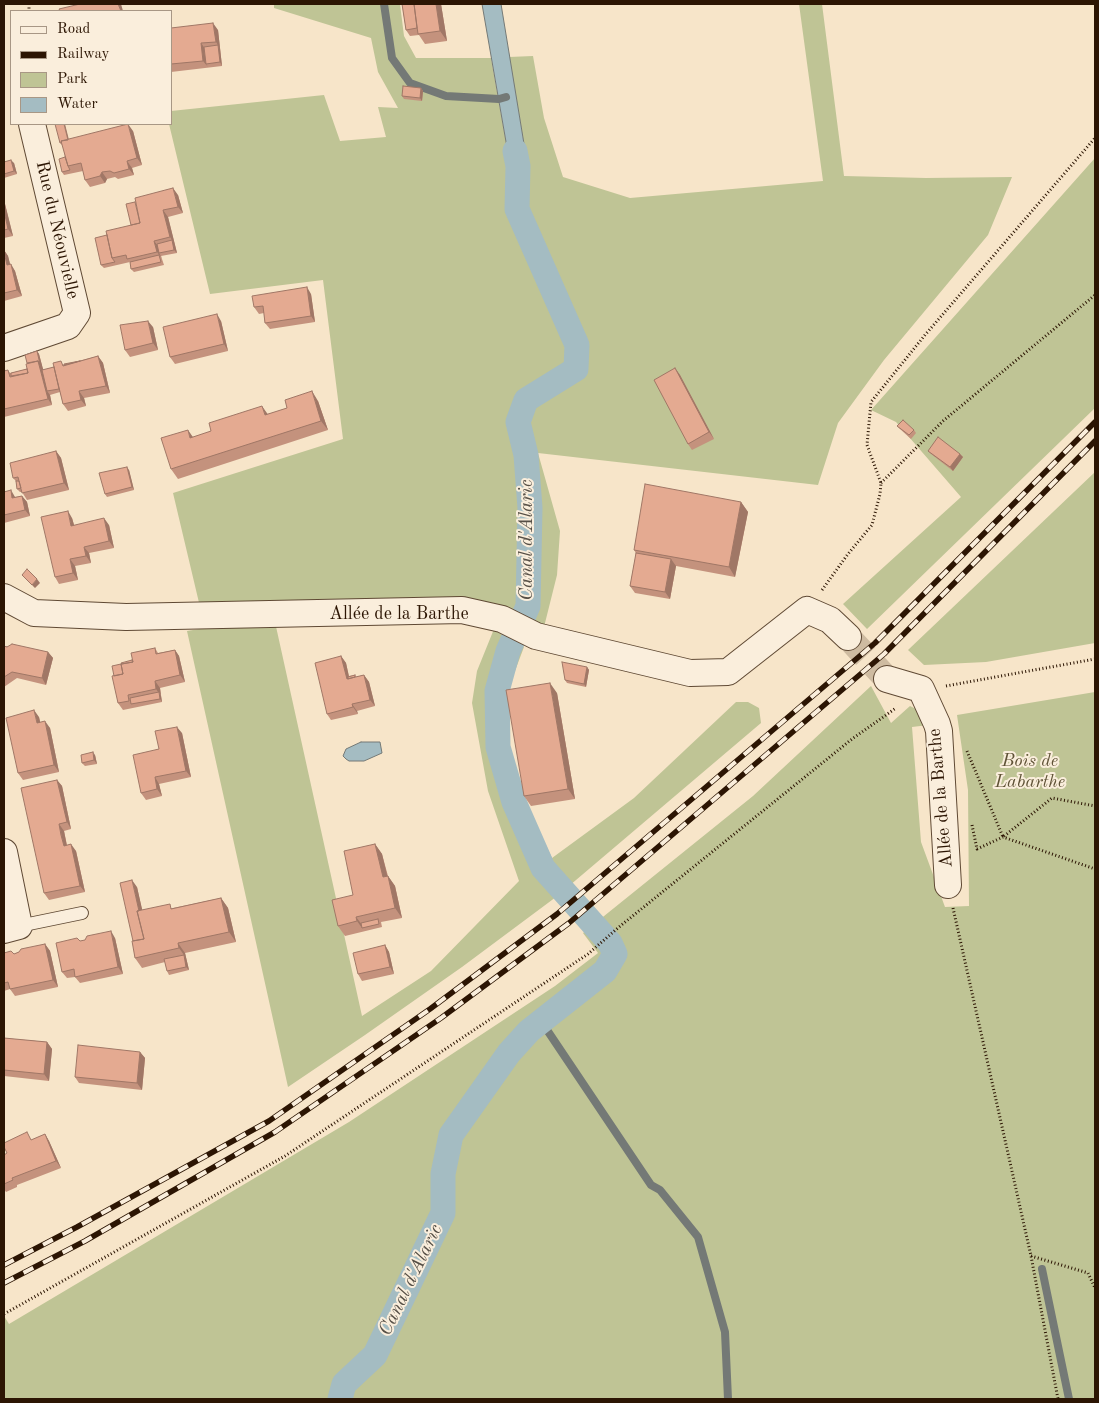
<!DOCTYPE html>
<meta charset="utf-8">
<style>
body{margin:0}
#map{position:relative;width:1099px;height:1403px;overflow:hidden;background:#f7e5c9;font-family:"Old Standard TT",serif}
canvas{display:block}
.frame{position:absolute;inset:0;border:5px solid #2c1503;pointer-events:none}
.legend{position:absolute;left:10px;top:10px;width:162px;height:115px;box-sizing:border-box;background:#faeedc;border:1px solid #a89785;margin:0;padding:6px 9px;list-style:none;font-size:15px;color:#2c1503}
.legend li{display:flex;align-items:center;gap:10px;height:25px}
.legend b{width:25px;border:1px solid #a89785}
</style>
<div id="map">
<canvas width="1099" height="1403"></canvas>
<div class="frame"></div>
<ul class="legend">
<li><b style="height:6px;background:#faeedc"></b>Road</li>
<li><b style="height:6px;background:#2c1503"></b>Railway</li>
<li><b style="height:14px;background:#bfc495"></b>Park</li>
<li><b style="height:14px;background:#a4bcc2"></b>Water</li>
</ul>
</div>
<script>
const context = document.querySelector('canvas').getContext('2d');
context.lineJoin = 'round';
function fill(path, color) { context.fillStyle = color; context.fill(path, 'evenodd'); }
const poly = rows => new Path2D(rows.map(r => 'M' + r).join(''));
function stroke(path, color, width, dash) { context.strokeStyle = color; context.lineWidth = width; context.lineCap = dash ? 'butt' : 'round'; context.setLineDash(dash || []); context.stroke(path); }
function write(font, color, halo, rows, align = 'center') {
  context.font = font + ' "Old Standard TT",serif'; context.lineWidth = 4; context.setLineDash([]); context.textBaseline = 'middle'; context.strokeStyle = halo; context.fillStyle = color; for (const [text, x, y, turn = 0] of rows) {
    context.save(); context.translate(x, y); context.rotate((+turn || 0) * Math.PI / 180); context.textAlign = isNaN(turn) ? turn : align; if (halo) context.strokeText(text, 0, 0); context.fillText(text, 0, 0); context.restore();
  }
}
fill(poly([
 [274,4,400,4,404,36,416,58,491,58,509,159,510,184,527,182,526,156,509,57,533,56,544,118,563,177,630,198,823,181,799,4,822,4,844,176,926,178,1012,177,988,235,884,360,838,423,818,485,538,453,560,531,557,575,544,627,502,609,275,622,362,1016,431,971,519,881,488,791,472,703,477,671,494,629,524,647,507,692,504,728,519,788,552,858,634,798,736,702,748,702,759,708,761,723,556,897,462,967,365,1035,288,1087,187,631,205,628,173,493,343,439,323,280,210,294,169,124,171,124,171,111,324,95,340,141,386,137,378,107,398,108,378,72,371,38,274,8],
 [1095,158,1095,408,867,629,843,604,961,497,896,422,871,410],
 [1095,472,1095,643,986,662,924,665,908,650],
 [871,686,891,723,910,706,928,715,937,724,912,727,921,842,945,907,969,906,968,790,957,715,1095,692,1095,1399,4,1399,4,1316,9,1324,349,1122,555,986,598,953,583,933,753,796]
]), '#bfc495');
const water = poly([
 [482,4,501,4,526,156,527,182,510,184,509,159,482,4],
 [361,742,380,742,382,753,364,761,349,761,346,759,343,756,346,749,361,742]
]);
fill(water, '#a4bcc2');
stroke(water, '#747976', 1);
stroke(poly([
 [384,4,392,58,410,83,446,96,499,99,506,97],
 [541,1021,651,1185,660,1190,698,1237,725,1332,728,1399],
 [1042,1269,1069,1399]
]), '#747976', 8);
stroke(poly([
 [340,1399,344,1384,375,1355,443,1213,443,1174,451,1135,509,1053,529,1031,605,971,615,954,610,943,543,868,514,802,498,747,497,691,508,651,528,606,530,508,526,455,518,422,526,400,576,369,577,345,517,209,518,166,515,151]
]), '#a4bcc2', 25);
stroke(poly([
 [848,637,887,679]
]), '#cebba1', 26, [26, 13]);
const service = poly([
 [19,926,82,913]
]);
const minor = poly([
 [4,348,68,326,77,313,32,124],
 [4,597,34,613,126,617,462,610,502,619,536,636,690,673,728,672,807,610,830,620,848,637],
 [887,679,921,689,937,724,939,731,948,885],
 [4,852,19,926,4,930]
]);
stroke(service, '#5f4934', 14);
stroke(minor, '#5f4934', 28);
stroke(poly([
 [29,4,29,11],
 [881,483,943,421,1095,295],
 [822,590,848,554,872,525,880,494,881,483,867,445,871,402,925,335,1095,138],
 [946,686,1095,659],
 [967,751,1003,837,1052,798,1095,806],
 [972,825,977,849,1003,837,1095,869],
 [953,908,1031,1256,1058,1399],
 [1031,1256,1088,1273,1095,1288],
 [4,1314,285,1156,588,954,619,927,852,739,896,708]
]), '#2c1503', 3, [1, 2.5]);
stroke(service, '#faeedc', 12);
stroke(minor, '#faeedc', 26);
const rail = poly([
 [4,1265,77,1227,269,1121,430,1009,557,914,875,643,1095,422],
 [4,1283,85,1241,275,1132,441,1018,569,923,884,654,1095,441]
]);
stroke(rail, '#2c1503', 5.5);
stroke(rail, '#faeedc', 4, [11]);
fill(poly([
 [402,4,441,4,447,41,425,44,419,35,410,36,406,30],
 [171,28,218,30,222,66,171,72],
 [421,88,423,91,422,101,404,99,402,96],
 [133,131,142,165,132,168,134,175,118,179,115,177,107,179,105,183,90,187,85,180,83,171,64,175,62,172,65,157,63,146,60,143,69,139],
 [4,162,14,163,17,174,4,178],
 [178,195,183,213,168,217,177,253,161,256,164,265,134,272,131,269,130,262,104,268,101,265,107,235,131,225],
 [4,200,13,236,4,238],
 [4,250,8,256,10,264,15,271,22,296,4,301],
 [311,294,315,322,270,329,265,323,264,313,259,314,254,307],
 [221,321,228,351,175,364,170,357],
 [153,327,158,350,130,357,125,350],
 [37,351,39,354,43,370,98,356,103,363,110,393,84,398,86,406,68,411,63,404,60,392,50,395,52,405,4,417,4,368,6,371,11,373,27,369,27,363],
 [675,368,680,375,714,439,692,450,688,444],
 [318,401,328,430,178,479,171,469,193,437,268,414],
 [897,426,914,430,916,433,911,439,900,429],
 [56,451,61,458,69,490,27,500,22,492,20,492,17,489,16,481,13,478],
 [928,451,960,454,963,457,953,471,931,454],
 [129,470,134,490,107,497,105,494],
 [4,492,15,497,22,496,27,502,30,516,4,523],
 [741,502,748,512,735,577,676,566,670,599,635,593,630,586,636,553,634,550],
 [72,518,74,525,109,525,114,548,89,553,91,563,75,566,78,580,59,584,55,577],
 [4,646,48,652,53,658,46,685,17,678,4,687],
 [155,648,158,653,175,650,179,656,185,682,160,688,162,702,123,710,118,703,114,676,122,664,132,660],
 [341,656,346,663,349,676,355,675,356,677,364,675,369,682,375,706,357,711,358,714,331,720,327,714],
 [587,667,589,670,586,687,567,683,565,680],
 [557,693,575,799,531,806,524,796],
 [39,717,40,723,50,728,59,772,23,780,18,773],
 [182,733,191,777,159,784,162,796,146,800,141,793,159,749],
 [95,755,97,764,85,766,82,763],
 [57,780,62,786,71,829,64,831,67,845,76,851,85,892,49,900,44,893],
 [375,844,382,854,388,876,395,886,402,918,381,922,382,927,345,936,338,926,353,895],
 [137,887,142,910,173,908,221,898,228,908,236,942,185,953,189,970,169,975,167,971,165,962,142,968,135,958,133,941],
 [115,938,123,974,80,983,75,977,67,978,62,972,80,941],
 [45,944,50,951,58,987,15,996,10,989,4,991,4,953,14,954,19,952],
 [385,945,389,952,394,974,362,981,358,974],
 [4,1038,47,1042,52,1049,49,1081,4,1076],
 [140,1052,145,1058,142,1090,79,1083,75,1077],
 [45,1134,49,1141,61,1168,17,1185,17,1187,6,1192,4,1189,4,1155,32,1140]
]), '#c4927d');
fill(poly([
 [118,4,121,4,123,11,121,11],
 [436,4,441,4,447,41,440,31],
 [213,23,218,30,220,48,216,42],
 [201,43,206,50,206,64,208,67,203,61],
 [218,45,220,48,222,66,220,62],
 [421,88,423,91,422,101,420,98],
 [64,124,65,124,70,144,68,141],
 [128,124,133,131,142,165,137,158],
 [11,160,14,163,17,174,14,171],
 [127,161,132,168,134,175,129,169],
 [102,172,107,179,105,183,100,176],
 [173,188,178,195,183,213,178,207],
 [4,200,13,236,8,229,4,211],
 [163,210,168,217,177,253,174,250,172,240,170,237],
 [154,241,159,247,159,253,162,258,157,252],
 [4,250,8,256,12,272,7,265],
 [11,264,15,271,22,296,17,290],
 [307,287,311,294,315,322,311,316],
 [217,314,221,321,228,351,224,344],
 [148,321,153,327,158,350,153,343],
 [37,351,39,354,49,391,47,391,50,395,52,405,48,399,38,361],
 [98,356,103,363,110,393,106,386],
 [675,368,680,375,714,439,709,432],
 [79,391,84,398,86,406,81,400],
 [312,391,318,401,328,430,321,421],
 [262,406,269,416,265,415],
 [188,430,195,440,190,438],
 [56,451,61,458,69,490,64,483],
 [960,454,963,457,953,471,950,467],
 [127,467,129,470,134,490,132,487],
 [11,490,15,497,12,498],
 [22,496,27,502,30,516,25,510],
 [741,502,748,512,735,577,729,567],
 [68,511,72,518,76,532,71,526],
 [104,518,109,525,114,548,109,541],
 [84,547,89,553,91,563,86,556],
 [70,559,75,566,78,580,73,573],
 [671,559,676,566,670,599,665,592],
 [37,579,40,583,35,588,32,585],
 [175,650,179,656,185,682,180,675],
 [48,652,53,658,46,685,42,678],
 [341,656,346,663,350,682,347,679],
 [587,667,589,670,586,687,584,684],
 [364,675,369,682,375,706,370,700],
 [155,681,160,688,161,696,156,689],
 [550,683,557,693,575,799,568,789],
 [159,692,161,696,162,702,160,699],
 [352,704,357,711,358,714,353,707],
 [34,710,39,717,42,730,37,723],
 [45,721,50,728,59,772,54,765],
 [177,727,182,733,191,777,186,771],
 [93,752,95,755,97,764,94,760],
 [155,777,159,784,162,796,157,789],
 [57,780,62,786,71,829,67,822],
 [59,824,64,831,68,852,64,846],
 [71,844,76,851,85,892,80,886],
 [375,844,382,854,390,887,383,877],
 [388,876,395,886,402,918,395,908],
 [132,880,137,887,151,948,146,942],
 [221,898,228,908,236,942,229,932],
 [356,917,363,926,362,928,357,921],
 [111,931,115,938,123,974,118,967],
 [178,943,185,953,189,970,186,967,184,955,179,948],
 [45,944,50,951,58,987,53,980],
 [385,945,389,952,394,974,390,967],
 [47,1042,52,1049,49,1081,44,1074],
 [140,1052,145,1058,142,1090,137,1083],
 [45,1134,49,1141,61,1168,56,1161]
]), '#a07766');
const building = poly([
 [80,4,118,4,121,11,60,11,59,9,80,4],
 [402,4,414,4,417,28,406,30,402,4],
 [414,4,436,4,440,31,418,34,414,4],
 [213,23,216,42,201,43,203,61,171,64,171,28,213,23],
 [218,45,220,62,206,64,204,47,218,45],
 [403,86,421,88,420,98,402,96,403,86],
 [55,124,64,124,68,140,61,141,62,142,60,143,55,124],
 [128,124,137,158,127,161,129,169,114,173,110,171,102,172,100,176,85,180,81,163,68,166,61,141,128,124],
 [65,157,68,166,70,170,62,172,59,159,65,157],
 [11,160,14,171,4,174,4,162,11,160],
 [173,188,178,207,163,210,170,237,154,241,157,252,127,259,126,255,112,258,106,231,140,223,135,198,173,188],
 [135,202,140,223,131,225,126,204,135,202],
 [4,211,8,229,4,230,4,211],
 [107,235,112,258,115,262,101,265,95,238,107,235],
 [172,240,174,250,159,253,157,244,172,240],
 [4,252,7,265,11,264,17,290,4,293,4,252],
 [159,255,161,262,131,269,130,262,159,255],
 [307,287,311,316,265,323,263,306,254,307,252,296,307,287],
 [217,314,224,344,170,357,163,327,217,314],
 [148,321,153,343,125,350,120,325,148,321],
 [37,351,40,364,38,361,27,363,25,355,37,351],
 [98,356,106,386,79,391,81,400,63,404,53,363,61,361,63,366,98,356],
 [38,361,48,399,4,409,4,370,4,371,8,370,10,377,28,373,26,364,38,361],
 [80,361,64,365,64,364,80,361],
 [54,367,59,389,47,391,42,370,54,367],
 [675,368,709,432,688,444,654,380,675,368],
 [27,369,28,373,11,376,11,373,27,369],
 [312,391,321,421,171,469,161,438,188,430,190,438,211,431,209,423,262,406,265,415,287,408,285,400,312,391],
 [903,420,914,430,909,435,897,426,903,420],
 [938,437,960,454,950,467,928,451,938,437],
 [56,451,64,483,22,493,18,477,13,478,10,463,56,451],
 [127,467,132,487,105,494,99,473,127,467],
 [16,481,19,481,21,488,17,489,16,481],
 [645,484,741,502,729,567,634,550,645,484],
 [11,490,12,498,22,496,25,510,4,515,4,492,11,490],
 [68,511,71,526,104,518,109,541,84,547,86,556,70,559,73,573,55,577,41,517,68,511],
 [636,553,671,559,665,592,630,586,636,553],
 [27,569,37,579,32,585,22,575,27,569],
 [12,644,48,652,42,678,12,672,4,677,4,646,7,647,12,644],
 [155,648,156,654,175,650,180,675,155,681,156,689,128,695,129,701,118,703,112,676,123,674,121,664,133,662,131,653,155,648],
 [341,656,347,679,364,675,370,700,352,704,353,707,327,714,315,663,341,656],
 [132,660,133,662,122,664,121,663,132,660],
 [562,662,587,667,584,684,565,680,562,662],
 [121,664,123,674,114,676,112,666,121,664],
 [355,675,355,677,348,679,348,677,355,675],
 [550,683,568,789,524,796,506,690,550,683],
 [159,692,160,699,131,704,130,698,159,692],
 [34,710,37,723,45,721,54,765,18,773,6,718,34,710],
 [177,727,186,771,155,777,157,789,141,793,133,755,159,749,155,731,177,727],
 [93,752,94,760,82,763,81,755,93,752],
 [57,780,67,822,59,824,61,835,64,846,71,844,80,886,44,893,21,788,57,780],
 [375,844,383,877,388,876,395,908,356,917,357,921,338,926,332,900,353,895,344,851,375,844],
 [132,880,139,911,137,911,144,939,133,941,120,883,132,880],
 [221,898,229,932,178,943,179,948,135,958,132,941,144,939,137,911,170,904,171,909,221,898],
 [378,919,379,924,362,928,361,923,378,919],
 [111,931,118,967,75,977,74,969,62,972,56,943,77,938,80,941,85,940,87,936,111,931],
 [45,944,53,980,10,989,8,982,4,983,4,953,11,951,14,954,19,952,21,949,45,944],
 [385,945,390,967,358,974,353,953,385,945],
 [184,955,186,967,167,971,164,959,184,955],
 [4,1038,47,1042,44,1074,4,1070,4,1038],
 [78,1045,140,1052,137,1083,75,1077,78,1045],
 [27,1132,31,1140,45,1134,56,1161,12,1178,13,1180,4,1184,4,1155,7,1153,4,1147,4,1143,27,1132]
]);
fill(building, '#e4aa91');
stroke(building, '#a07766', 1);
write('18px', '#2c1503', '#faeedc', [
 ["Rue du Néouvielle",57,230,77],
 ["Allée de la Barthe",399,614],
 ["Allée de la Barthe",941,798,-95]
]);
write('italic 18px', '#5f5236', '#faeedc', [
 ["Bois de",1030,761],
 ["Labarthe",1030,782]
]);
write('italic 19px', '#564f46', '#faeedc', [
 ["Canal d'Alaric",527,540,-90],
 ["Canal d'Alaric",411,1280,-64]
]);
</script>
